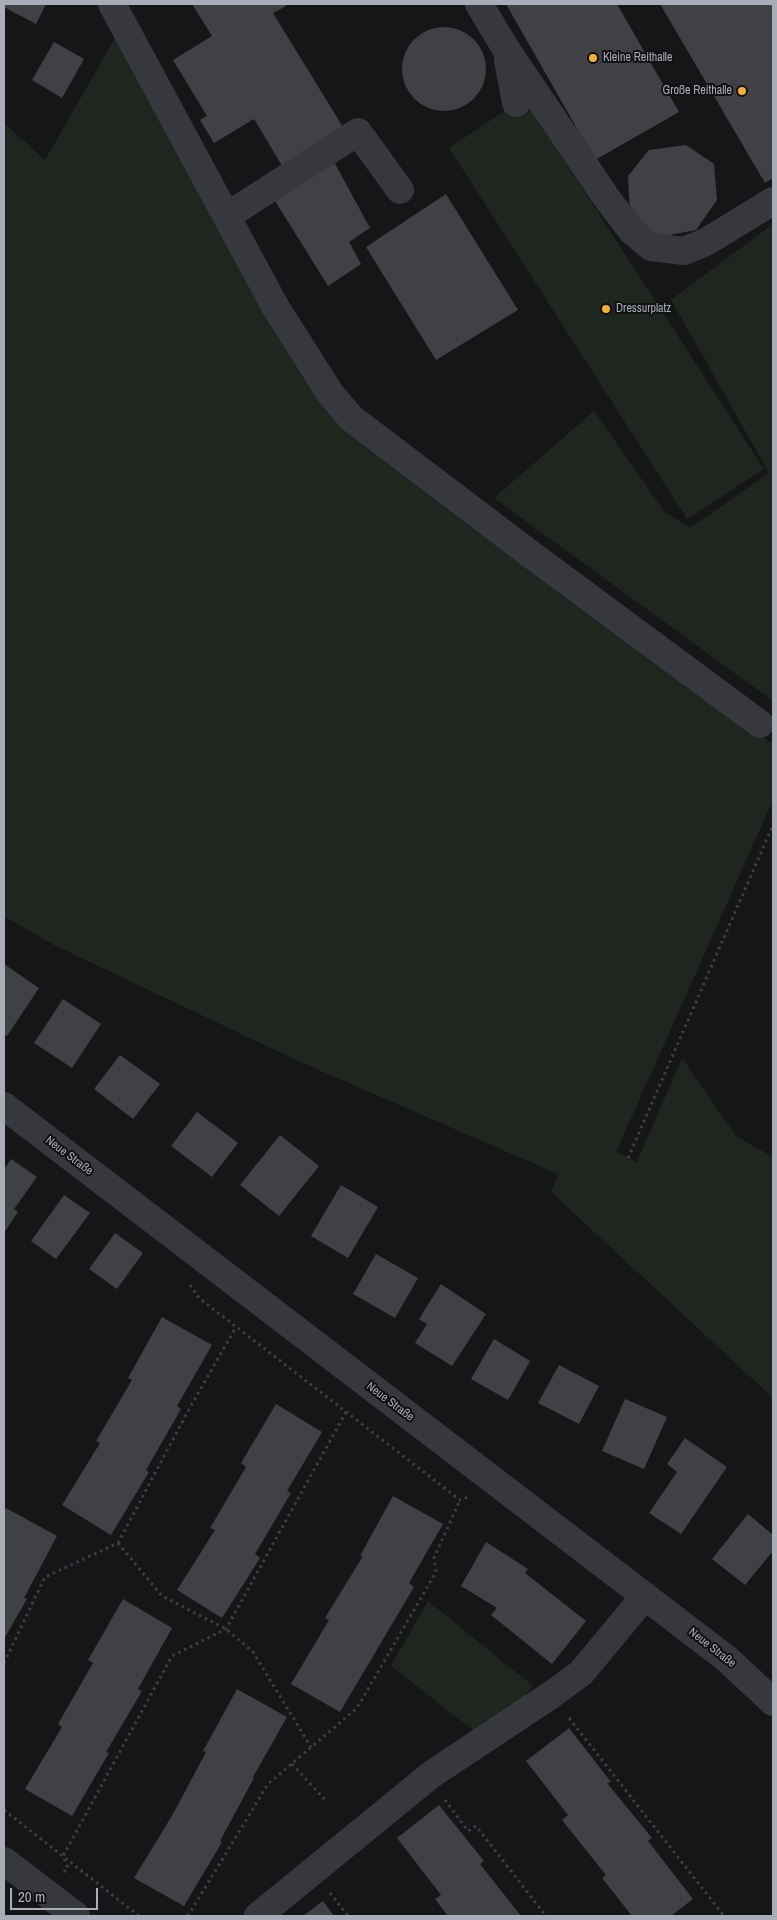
<!DOCTYPE html>
<meta charset="utf-8">
<style>
body{margin:0}
#map{position:relative;width:777px;height:1920px;overflow:hidden;background:#161618;font-family:"Archivo Narrow",sans-serif}
canvas{display:block}
.frame{position:absolute;inset:0;border:5px solid #a8adb8;pointer-events:none}
.scale{position:absolute;left:10px;top:1888px;width:88px;height:22px;box-sizing:border-box;border:2px solid #a8adb8;border-top:0;padding-left:6px;font-size:15px;line-height:18px;white-space:nowrap;color:#a8adb8;-webkit-text-stroke:4px #111113;paint-order:stroke}
</style>
<div id="map">
<canvas width="777" height="1920"></canvas>
<div class="frame"></div>
<div class="scale">20 m</div>
</div>
<script>
const context = document.querySelector('canvas').getContext('2d');
context.lineJoin = 'round';
function fill(path, color) { context.fillStyle = color; context.fill(path, 'evenodd'); }
const poly = rows => new Path2D(rows.map(r => 'M' + r).join(''));
function stroke(path, color, width, dash) { context.strokeStyle = color; context.lineWidth = width; context.lineCap = dash ? 'butt' : 'round'; context.setLineDash(dash || []); context.stroke(path); }
function write(font, color, halo, rows, align = 'center') {
  context.font = font + ' "Archivo Narrow",sans-serif'; context.lineWidth = 4; context.setLineDash([]); context.textBaseline = 'middle'; context.strokeStyle = halo; context.fillStyle = color; for (const [text, x, y, turn = 0] of rows) {
    context.save(); context.translate(x, y); context.rotate((+turn || 0) * Math.PI / 180); context.textAlign = isNaN(turn) ? turn : align; if (halo) context.strokeText(text, 0, 0); context.fillText(text, 0, 0); context.restore();
  }
}
fill(poly([
 [119,31,327,411,467,520,773,744,773,800,616,1152,637,1162,682,1058,736,1136,773,1157,773,1398,551,1192,558,1174,298,1061,54,945,4,916,4,123,45,160],
 [524,98,764,469,687,519,449,148],
 [773,224,773,701,494,498,594,411,664,511,690,528,769,473,671,300],
 [428,1601,533,1686,524,1697,474,1731,391,1666]
]), '#1e261f');
fill(poly([
 [4,4,46,4,36,24,4,7],
 [192,4,285,4,286,6,273,13,346,132,284,169,254,119,214,143,200,120,207,116,173,60,212,36],
 [506,4,617,4,679,112,595,160],
 [660,4,773,4,773,178,765,183],
 '402 69a42 42 0 1 1 84 0a42 42 0 1 1-84 0Z',
 [54,42,84,59,62,98,32,80],
 [686,145,714,164,717,200,696,230,659,237,630,215,628,176,649,150],
 [333,160,370,228,349,242,361,264,328,286,272,196],
 [446,194,518,310,436,360,366,247],
 [4,964,39,988,7,1036,4,1034],
 [63,999,101,1024,72,1068,34,1043],
 [120,1055,160,1084,133,1119,94,1089],
 [197,1112,238,1143,212,1177,171,1146],
 [280,1135,319,1166,279,1216,240,1185],
 [11,1159,37,1177,14,1209,18,1212,4,1233,4,1169],
 [341,1185,378,1207,348,1258,311,1236],
 [64,1195,90,1213,56,1259,31,1241],
 [115,1233,143,1253,117,1289,89,1269],
 [376,1254,418,1278,395,1318,353,1294],
 [441,1284,486,1314,452,1366,415,1343,427,1324,419,1319],
 [162,1317,212,1345,177,1406,181,1409,146,1470,149,1472,111,1535,62,1505,100,1443,96,1441,132,1380,128,1378],
 [494,1339,530,1361,508,1400,471,1379],
 [559,1365,599,1386,579,1424,538,1403],
 [625,1399,667,1417,644,1469,602,1451],
 [276,1404,322,1432,287,1491,291,1493,255,1554,260,1558,222,1618,177,1590,215,1530,210,1528,246,1467,241,1463],
 [685,1438,727,1467,681,1534,649,1513,677,1472,667,1464],
 [393,1496,443,1524,409,1583,414,1587,340,1712,291,1684,329,1620,325,1618,363,1556,360,1556],
 [6,1508,57,1536,24,1598,27,1599,4,1639,4,1513],
 [748,1514,773,1535,773,1551,745,1585,712,1559],
 [486,1542,528,1569,525,1573,586,1621,552,1664,491,1615,497,1608,461,1586],
 [123,1599,172,1628,138,1689,142,1691,106,1752,109,1753,72,1816,25,1789,62,1727,58,1724,93,1663,88,1660],
 [237,1689,287,1717,253,1777,254,1778,220,1841,222,1842,184,1906,134,1878,173,1814,206,1752,203,1751],
 [569,1728,611,1782,607,1783,652,1838,648,1841,693,1899,671,1916,632,1916,602,1878,606,1875,562,1820,568,1815,526,1761],
 [439,1805,484,1861,480,1864,521,1916,448,1916,435,1899,441,1895,397,1838],
 [323,1901,334,1916,303,1916]
]), '#404145');
stroke(poly([
 [628,1158,773,825],
 [190,1285,199,1298,460,1500,468,1497],
 [118,1543,162,1596,226,1629,253,1652,311,1747],
 [4,1663,45,1577,118,1543,187,1413,236,1327],
 [569,1718,724,1916],
 [292,1764,327,1802],
 [445,1800,468,1831,476,1826,546,1916],
 [4,1810,139,1916],
 [64,1872,68,1868,63,1856,172,1656,226,1629,346,1412],
 [330,1893,348,1916],
 [188,1916,268,1784,357,1708,436,1572,434,1558,460,1500]
]), '#3d3f44', 3, [2.5, 4]);
stroke(poly([
 [112,4,276,308,330,393,351,418,529,553,760,724],
 [479,4,506,49,608,200,632,231,651,247,684,251,706,242,773,201],
 [508,60,516,103],
 [227,216,358,132,400,190],
 [4,1106,727,1659,773,1702],
 [4,1861,76,1916],
 [258,1916,432,1774,551,1695,581,1673,645,1596]
]), '#37383d', 28);
for (const [x, y, r, color] of [
 [593,58,5,"#f2b134"],
 [742,91,5,"#f2b134"],
 [606,309,5,"#f2b134"]
]) { const dot = new Path2D(); dot.arc(x, y, r, 0, 2 * Math.PI); context.fillStyle = color; context.fill(dot); stroke(dot, '#111113', 2); }
write('12px', '#a8adb8', '#111113', [
 ["Kleine Reithalle",603,58],
 ["Große Reithalle",732,91,"right"],
 ["Dressurplatz",616,309]
], 'left');
write('12px', '#a8adb8', '#111113', [
 ["Neue Straße",69,1156,37],
 ["Neue Straße",390,1402,37],
 ["Neue Straße",712,1648,38]
]);
</script>
